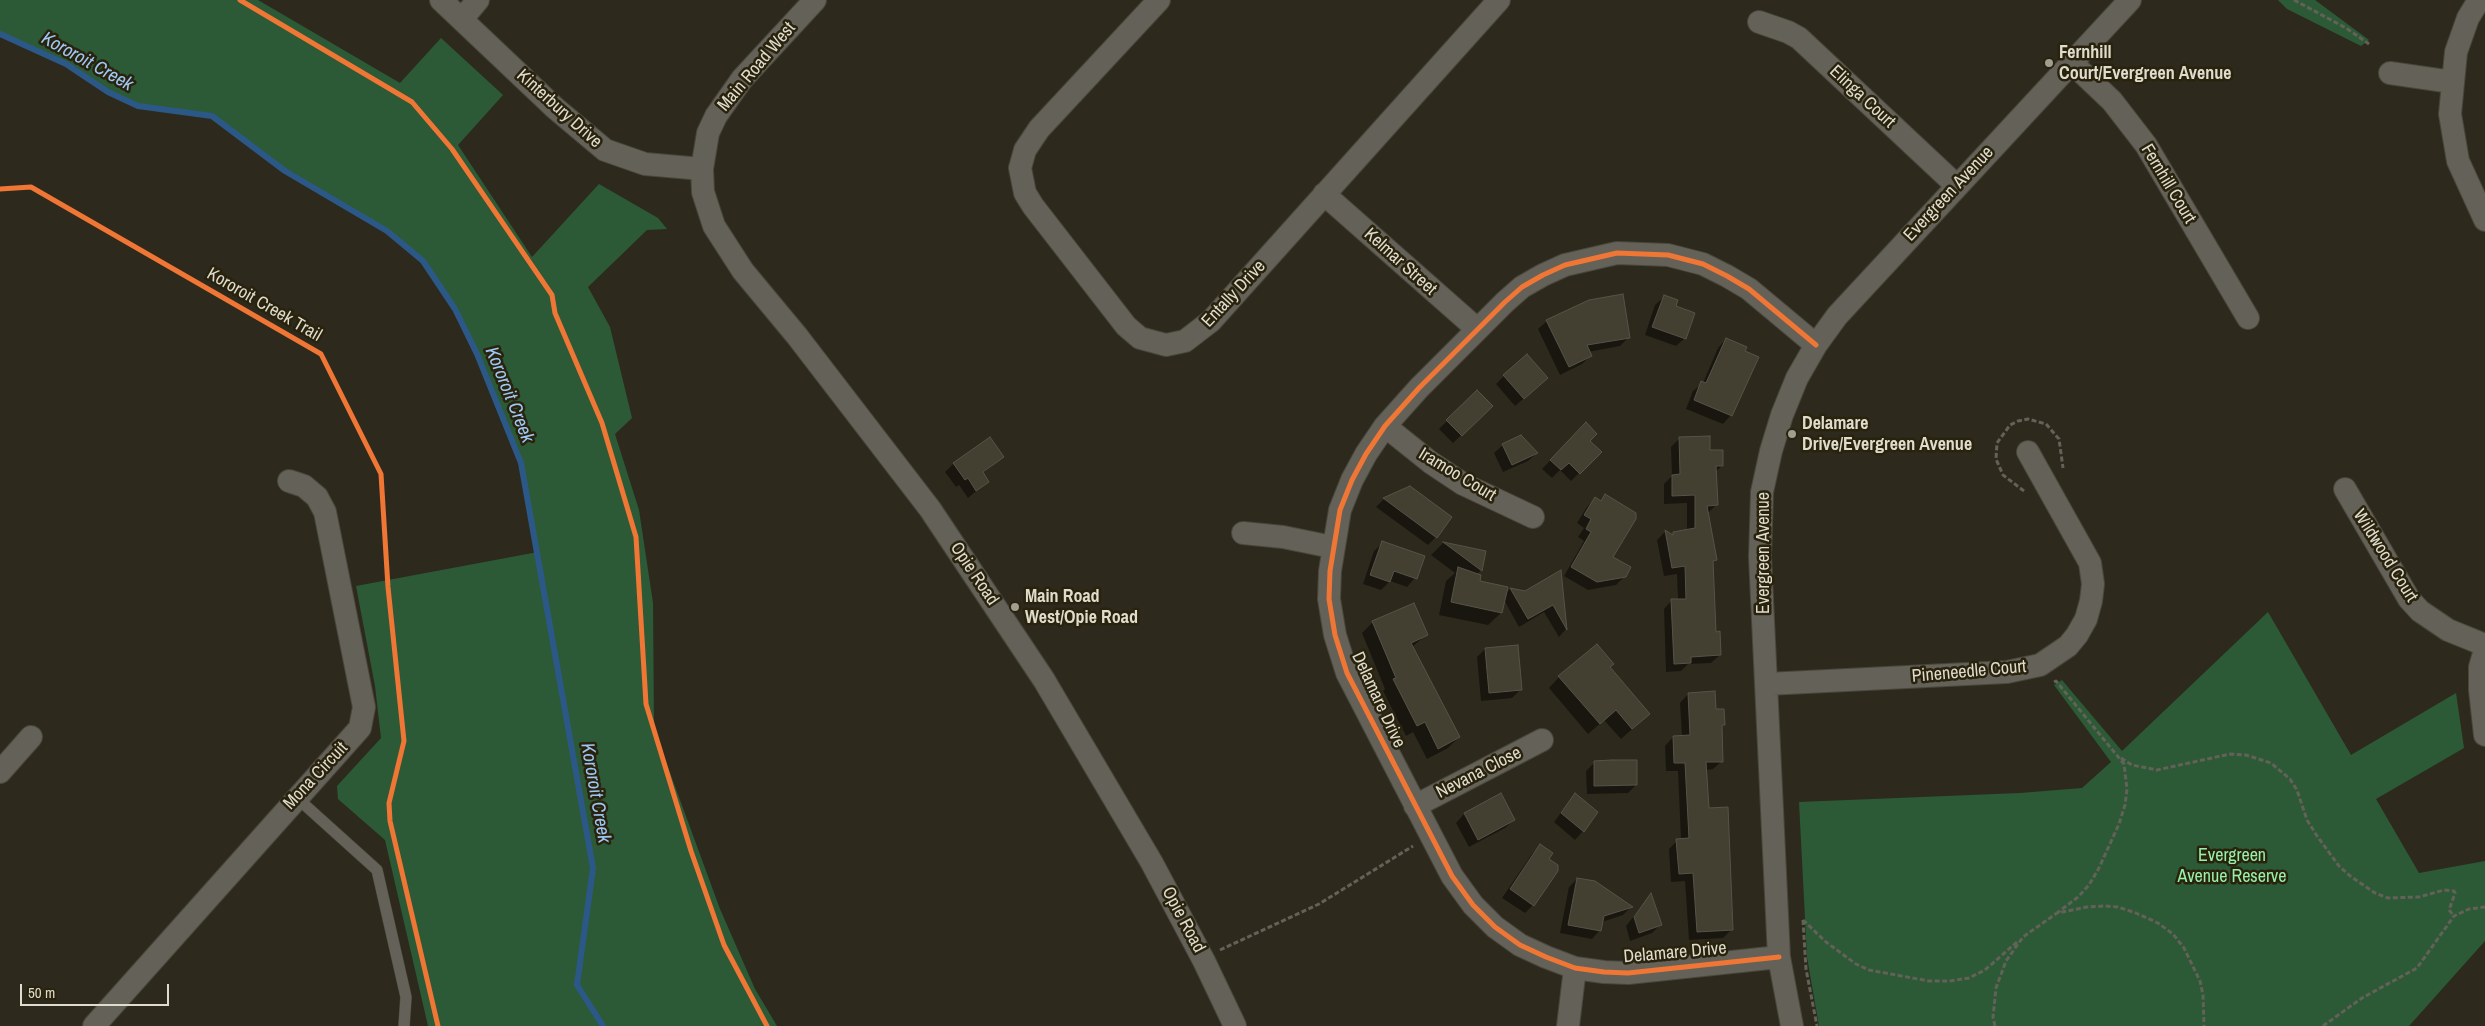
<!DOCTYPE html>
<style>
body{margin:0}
#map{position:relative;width:2485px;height:1026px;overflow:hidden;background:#2d2a1d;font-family:"Archivo Narrow",sans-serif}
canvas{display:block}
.scale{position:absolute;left:20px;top:984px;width:149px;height:22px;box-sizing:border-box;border:2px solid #dfdcce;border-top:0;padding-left:6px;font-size:15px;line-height:18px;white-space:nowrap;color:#dfdcce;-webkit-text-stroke:4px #29230d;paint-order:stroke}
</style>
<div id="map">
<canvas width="2485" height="1026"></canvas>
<div class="scale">50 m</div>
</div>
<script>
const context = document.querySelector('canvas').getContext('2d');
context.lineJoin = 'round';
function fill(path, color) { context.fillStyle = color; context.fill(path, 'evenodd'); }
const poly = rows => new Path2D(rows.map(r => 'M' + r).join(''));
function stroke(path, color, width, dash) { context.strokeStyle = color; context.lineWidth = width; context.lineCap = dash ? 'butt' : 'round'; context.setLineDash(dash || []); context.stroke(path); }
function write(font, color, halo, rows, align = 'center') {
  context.font = font + ' "Archivo Narrow",sans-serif'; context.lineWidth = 5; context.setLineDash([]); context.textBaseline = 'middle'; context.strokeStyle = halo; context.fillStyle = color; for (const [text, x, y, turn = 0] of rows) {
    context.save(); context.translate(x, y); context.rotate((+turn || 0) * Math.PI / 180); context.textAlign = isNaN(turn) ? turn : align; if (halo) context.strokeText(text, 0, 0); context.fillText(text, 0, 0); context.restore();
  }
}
fill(poly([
 [0,0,258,0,400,83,441,38,503,95,458,145,532,257,599,184,658,218,667,229,647,230,588,287,610,327,632,418,615,434,639,510,653,603,654,729,720,909,755,989,777,1026,428,1026,385,840,338,799,337,786,381,738,375,686,356,586,538,552,521,463,477,354,455,309,423,261,387,231,285,171,212,116,138,106,108,92,66,64,0,34],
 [2278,0,2315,0,2369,40,2361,46,2287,9],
 [2268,612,2351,755,2456,693,2464,748,2376,799,2419,873,2485,861,2485,941,2409,1026,1819,1026,1807,957,1799,802,2020,793,2082,788,2111,762,2054,685,2062,680,2122,751]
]), '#2c5a36');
fill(poly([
 [1664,297,1674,307,1685,338,1676,346,1645,335,1655,305],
 [1547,321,1628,338,1620,346,1588,352,1590,356,1582,364,1560,375,1538,329],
 [1726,339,1731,415,1723,424,1686,409,1693,391,1703,383,1718,348],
 [1504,376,1538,386,1515,406,1496,384],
 [1477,391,1491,406,1453,443,1439,429],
 [1578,432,1600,452,1571,481,1560,470,1552,478,1542,469],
 [1679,439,1709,451,1722,466,1715,472,1716,505,1707,514,1715,560,1712,563,1715,633,1720,655,1711,663,1688,664,1681,671,1666,672,1664,609,1672,600,1678,600,1677,574,1664,576,1657,540,1665,532,1671,535,1687,530,1687,503,1664,504,1664,484,1672,476,1671,447],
 [1503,445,1537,453,1528,461,1503,472,1494,453],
 [1003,457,982,474,987,482,968,498,959,485,956,487,945,472,954,463],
 [1410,487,1436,537,1428,545,1376,507,1384,499],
 [1605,496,1612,557,1625,576,1616,585,1588,590,1564,576,1584,541,1578,537,1584,528,1577,523,1587,507,1595,499,1600,501],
 [1383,543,1415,578,1407,587,1390,581,1381,590,1363,584,1374,551],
 [1443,543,1485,552,1481,570,1476,575,1478,582,1505,594,1510,589,1525,592,1560,572,1566,629,1559,637,1544,612,1519,627,1504,600,1501,613,1488,625,1439,615,1446,581,1455,573,1431,555],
 [1373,622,1426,635,1412,647,1459,737,1448,748,1427,759,1413,732,1406,736,1383,691,1385,689,1362,633],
 [1485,649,1521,689,1512,698,1481,701,1477,657],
 [1609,667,1649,714,1621,739,1604,720,1588,734,1549,688,1559,677],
 [1688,694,1715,711,1723,725,1721,728,1722,761,1713,769,1706,770,1708,809,1732,929,1723,938,1689,940,1685,881,1671,882,1669,849,1677,841,1681,840,1678,771,1666,771,1665,746,1673,737,1682,737,1680,703],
 [1595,762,1636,785,1628,793,1587,794,1586,771],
 [1575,794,1583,831,1575,840,1554,822],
 [1501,795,1514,820,1505,828,1469,847,1456,823,1464,814],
 [1540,846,1547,859,1533,905,1525,913,1502,898,1532,854],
 [1577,879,1631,907,1623,915,1602,922,1600,930,1592,939,1560,933,1569,887],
 [1651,895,1660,925,1652,933,1630,941,1626,926]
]), '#0007');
stroke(poly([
 [0,34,66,64,108,92,138,106,212,116,285,171,387,231,423,261,455,309,477,354,521,463,593,868,577,985,603,1026]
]), '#2c5888', 6);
const building = poly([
 [1623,294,1630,338,1587,345,1592,356,1569,367,1546,320,1589,300,1623,294],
 [1664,295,1678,300,1676,306,1695,313,1686,339,1652,327,1664,295],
 [1726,338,1747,347,1745,351,1759,357,1732,416,1694,400,1701,381,1706,383,1726,338],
 [1527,354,1548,378,1524,399,1503,375,1527,354],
 [1477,390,1493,406,1462,436,1446,420,1477,390],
 [1586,422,1597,434,1590,441,1602,452,1580,474,1569,463,1561,470,1550,460,1586,422],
 [1521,435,1538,453,1512,465,1502,444,1521,435],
 [1710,436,1710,450,1723,450,1723,466,1716,466,1718,505,1707,506,1717,560,1713,561,1716,632,1720,631,1721,655,1691,657,1691,663,1674,664,1671,599,1686,599,1685,566,1672,568,1665,530,1673,535,1673,532,1695,528,1695,495,1672,496,1672,475,1680,474,1679,437,1710,436],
 [990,437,1004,457,983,472,989,482,976,491,968,478,965,480,953,463,990,437],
 [1410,486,1452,517,1437,538,1383,498,1410,486],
 [1605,494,1636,513,1636,519,1613,557,1631,567,1626,577,1597,582,1571,567,1591,532,1586,529,1591,519,1584,515,1595,497,1601,501,1605,494],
 [1382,541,1425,556,1417,579,1394,571,1390,582,1370,575,1382,541],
 [1443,542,1486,551,1482,571,1443,542],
 [1458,567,1481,575,1480,581,1508,587,1502,613,1451,602,1458,567],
 [1561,570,1567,630,1553,605,1528,619,1510,588,1525,591,1561,570],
 [1414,603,1428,635,1411,643,1460,737,1438,749,1425,722,1417,726,1393,679,1396,678,1372,621,1414,603],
 [1597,644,1614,664,1610,667,1650,714,1632,729,1616,710,1600,724,1558,676,1597,644],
 [1518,645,1522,690,1489,693,1485,648,1518,645],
 [1715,691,1716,709,1724,709,1725,725,1722,725,1723,762,1706,762,1709,808,1728,807,1733,930,1697,932,1693,873,1679,874,1676,839,1689,838,1685,763,1674,763,1673,736,1690,735,1688,693,1715,691],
 [1612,760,1637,760,1637,785,1594,786,1594,761,1612,760],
 [1501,793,1515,820,1478,840,1464,813,1501,793],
 [1575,793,1598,812,1584,832,1561,813,1575,793],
 [1540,844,1553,853,1549,859,1558,865,1558,871,1534,906,1510,889,1540,844],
 [1577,878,1595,881,1633,907,1604,916,1601,931,1568,925,1577,878],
 [1651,893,1662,925,1639,933,1634,917,1651,893]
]);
fill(building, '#433f31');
stroke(building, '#565449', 1);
const lane = poly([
 [296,797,377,870,406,997,404,1026]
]);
const street = poly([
 [441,0,555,108,605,150,645,164,702,169],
 [815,0,742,79,716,116,708,133,702,169,703,192,714,226,743,271,797,336,930,509,1044,680,1152,863,1204,961,1235,1026],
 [1159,0,1039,129,1025,150,1020,168,1025,193,1033,206,1126,326,1140,338,1166,345,1185,341,1211,321,1499,0],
 [2479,0,2468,18,2456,52,2450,114,2458,161,2485,220],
 [462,19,478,0],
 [1759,22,1788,32,1799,38,1957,186],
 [2072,63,2112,101,2146,145,2248,318],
 [2390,73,2452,82],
 [1324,194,1477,329],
 [1385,426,1430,462,1463,484,1533,517],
 [2345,489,2409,599,2420,611,2448,630,2485,645],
 [1243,533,1283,537,1332,547],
 [2485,650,2480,667,2480,690,2485,735],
 [1767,684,2007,672,2040,665,2068,646,2077,635,2086,619,2091,601,2093,584,2090,563,2028,452],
 [0,772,31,737],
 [1415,806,1542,740],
 [1779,957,1628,973,1604,972,1575,968,1546,957,1520,945,1495,927,1473,905,1452,876,1347,673,1335,635,1329,599,1330,571,1340,510,1352,480,1366,454,1385,426,1419,388,1505,302,1522,287,1543,275,1565,265,1617,253,1668,255,1703,264,1727,276,1749,289,1816,345],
 [94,1026,360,728,364,707,325,512,317,497,304,486,289,481],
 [1568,1026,1575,968],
 [1792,1026,1779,957,1760,557,1762,492,1771,451,1782,415,1797,378,1816,345,1837,316,2130,0]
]);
stroke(lane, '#49463c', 12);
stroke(street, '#49463c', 24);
stroke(poly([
 [2294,0,2346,28,2369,44],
 [2024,491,2003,475,1996,459,1997,443,2010,425,2018,421,2028,419,2046,424,2059,439,2063,468],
 [2054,682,2056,681,2124,764,2127,789,2125,805,2119,824,2099,868,2089,885,2078,897,2057,913],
 [2121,758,2132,765,2157,770,2230,754,2246,755,2271,763,2290,779,2297,790,2307,820,2317,836,2339,866,2350,876,2375,893,2388,898,2419,897,2444,890,2454,891,2455,893,2449,910,2454,916],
 [1803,920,1826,942,1856,964,1869,970,1929,981,1950,981,1969,978,1985,970,2017,942],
 [1803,920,1806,969,1817,1026],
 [1220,950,1319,904,1413,846],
 [1995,1026,1993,1017,1996,988,2006,961,2023,937,2057,913,2087,907,2105,906,2118,907,2136,913,2158,923,2173,934,2184,948,2200,981,2203,995,2204,1026],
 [2323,1026,2362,998,2417,968,2454,916,2469,909,2485,907]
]), '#636158', 3, [5, 2.5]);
stroke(lane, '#646158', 11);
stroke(street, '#646158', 22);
stroke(poly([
 [240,0,412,102,452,149,552,295,555,313,602,423,636,537,646,704,691,851,724,945,767,1026],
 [0,189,31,187,321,354,381,474,388,587,404,741,389,803,390,821,438,1026],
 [1779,957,1628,973,1604,972,1575,968,1546,957,1520,945,1495,927,1473,905,1452,876,1347,673,1335,635,1329,599,1330,571,1340,510,1352,480,1366,454,1385,426,1419,388,1505,302,1522,287,1543,275,1565,265,1617,253,1668,255,1703,264,1727,276,1749,289,1816,345]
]), '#f07635', 5);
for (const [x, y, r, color] of [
 [2049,63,5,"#a19e90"],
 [1792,434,5,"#a19e90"],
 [1015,607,5,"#a19e90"]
]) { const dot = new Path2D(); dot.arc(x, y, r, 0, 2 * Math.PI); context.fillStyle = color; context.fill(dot); stroke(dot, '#29230d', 2); }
write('bold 18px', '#dfdcce', '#29230d', [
 ["Fernhill",2059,53],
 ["Court/Evergreen Avenue",2059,74],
 ["Delamare",1802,424],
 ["Drive/Evergreen Avenue",1802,445],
 ["Main Road",1025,597],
 ["West/Opie Road",1025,618]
], 'left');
write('18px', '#dfdcce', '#29230d', [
 ["Main Road West",757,67,-50],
 ["Elinga Court",1862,97,43],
 ["Kinterbury Drive",559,109,42],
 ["Fernhill Court",2168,184,59],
 ["Evergreen Avenue",1949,194,-47],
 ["Kelmar Street",1400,262,42],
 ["Entally Drive",1234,294,-47],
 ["Kororoit Creek Trail",264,305,30],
 ["Iramoo Court",1457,475,31],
 ["Evergreen Avenue",1764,553,-90],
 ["Wildwood Court",2385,556,58],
 ["Opie Road",974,574,56],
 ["Pineneedle Court",1969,672,-5],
 ["Delamare Drive",1378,700,65],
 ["Nevana Close",1479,773,-27],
 ["Mona Circuit",316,776,-47],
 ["Opie Road",1183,920,62],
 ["Delamare Drive",1675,953,-5]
]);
write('18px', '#96f1a9', '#29230d', [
 ["Evergreen",2232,856],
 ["Avenue Reserve",2232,877]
]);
write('italic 19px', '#9ec7f6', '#29230d', [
 ["Kororoit Creek",87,62,29],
 ["Kororoit Creek",509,395,68],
 ["Kororoit Creek",595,793,80]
]);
</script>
